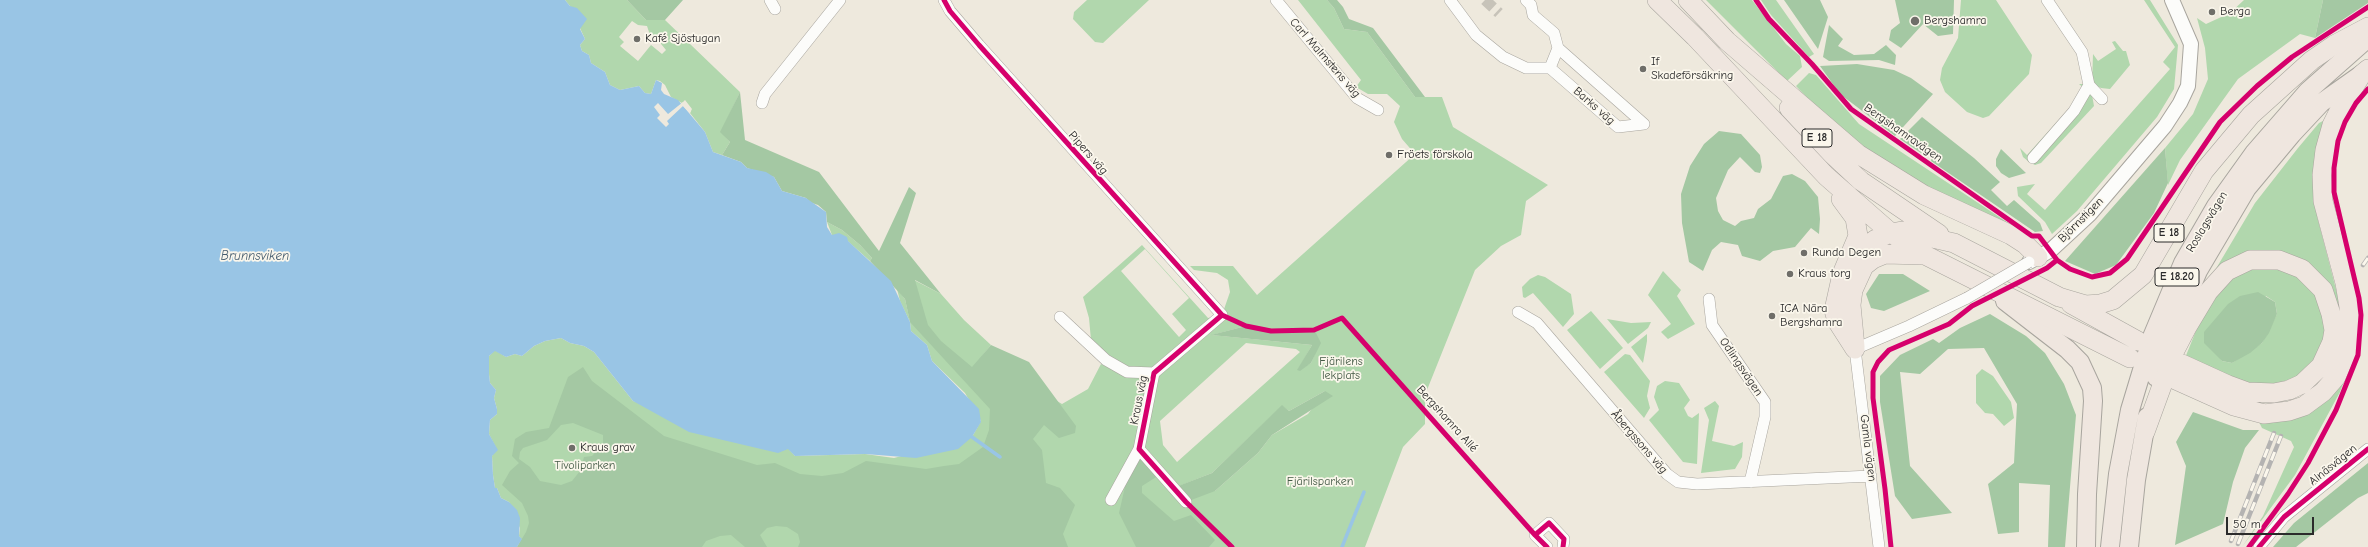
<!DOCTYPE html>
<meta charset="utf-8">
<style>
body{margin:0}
#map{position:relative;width:2368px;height:547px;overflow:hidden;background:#eee9dd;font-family:"Comic Neue",sans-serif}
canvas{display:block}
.scale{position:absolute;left:2226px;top:517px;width:88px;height:18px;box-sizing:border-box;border:2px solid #2b2b2b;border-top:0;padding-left:5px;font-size:12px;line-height:14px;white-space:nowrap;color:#2b2b2b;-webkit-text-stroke:3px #fbf7ec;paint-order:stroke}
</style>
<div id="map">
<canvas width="2368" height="547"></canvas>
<div class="scale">50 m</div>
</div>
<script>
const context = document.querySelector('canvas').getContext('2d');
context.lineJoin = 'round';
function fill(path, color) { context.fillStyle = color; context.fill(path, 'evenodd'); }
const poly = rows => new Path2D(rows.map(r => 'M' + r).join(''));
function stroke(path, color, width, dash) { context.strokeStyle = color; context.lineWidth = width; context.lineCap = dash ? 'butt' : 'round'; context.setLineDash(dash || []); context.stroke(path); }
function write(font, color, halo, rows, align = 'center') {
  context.font = font + ' "Comic Neue",sans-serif'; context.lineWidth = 3.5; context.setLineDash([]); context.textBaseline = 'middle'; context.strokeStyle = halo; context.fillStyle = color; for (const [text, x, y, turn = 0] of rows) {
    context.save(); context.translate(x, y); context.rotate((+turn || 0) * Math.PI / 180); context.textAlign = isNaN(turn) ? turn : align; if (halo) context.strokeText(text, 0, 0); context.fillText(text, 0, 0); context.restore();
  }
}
fill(poly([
 [565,0,627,0,646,20,665,20,740,92,721,132,730,142,722,155,713,152,705,132,690,113,692,109,685,100,682,103,671,97,665,85,660,81,656,80,651,94,645,93,639,86,620,90,610,85,605,72,591,63,589,55,582,51,580,45,585,39,570,6],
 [632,21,638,25,647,26,650,35,656,40,657,39,666,50,662,54,651,45,638,61,620,46,624,42,619,37],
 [1087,0,1149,0,1103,43,1095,42,1073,19,1074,12],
 [1298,0,1327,0,1334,8,1344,29,1367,32,1415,97,1442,97,1453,127,1548,185,1526,201,1521,235,1501,246,1475,270,1425,395,1425,424,1403,447,1365,547,517,547,521,539,519,536,520,528,509,502,501,498,497,488,495,488,493,475,492,456,496,448,489,434,490,420,497,414,497,409,494,398,496,390,490,383,489,374,489,356,495,350,506,357,515,354,522,356,534,346,545,341,561,338,570,343,584,346,594,352,633,401,788,448,795,456,865,454,894,458,972,437,981,421,965,393,932,361,927,345,911,331,910,322,900,301,897,289,905,299,910,321,921,305,914,280,941,294,964,320,991,345,982,356,1062,404,1088,389,1101,364,1132,378,1127,372,1091,340,1089,318,1083,297,1142,245,1208,318,1222,315,1230,292,1228,280,1217,273,1194,270,1190,266,1233,266,1257,295,1415,154,1402,139,1394,122,1400,106,1387,94,1368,94,1356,87,1361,80],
 [1145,249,1189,298,1172,314,1186,330,1179,337,1121,271],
 [1246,326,1271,331,1314,331,1315,354,1311,363,1298,370,1312,345,1212,335],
 [1246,343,1296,349,1300,352,1177,462,1163,445,1160,421],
 [1325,391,1308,414,1272,435,1258,453,1215,491,1174,488,1212,473,1282,406,1289,411],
 [1706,0,1752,0,1786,44,1800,56,1802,67,1787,81],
 [1761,0,1776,0,1814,54,1809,57,1771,15],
 [1961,0,1996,0,2032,55,2029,74,1989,116,1983,118,1967,112,1945,92,1940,80,1942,68,1958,38],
 [2144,0,2150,0,2178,45,2174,89,2157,117,2077,211,2052,234,2045,222,2018,196,2017,187,2035,184,2027,194,2045,210,2170,69,2163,62,2175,47],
 [2244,0,2323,0,2315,38,2300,34,2238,79,2180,160,2168,185,2165,148,2193,114,2208,79,2205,48,2197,18,2206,24,2230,13],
 [2115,41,2123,51,2126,51,2130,65,2110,89,2101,88,2092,84,2093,54,2098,61,2116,49,2112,42],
 [1809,73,1816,75,1859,124,2019,230,1917,182,1875,157,1815,106,1796,86],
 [2079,84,2083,84,2092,95,2094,106,2041,163,2035,165,2029,162,2023,157,2020,148,2027,155,2086,90],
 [2323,121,2316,177,2317,216,2338,297,2340,316,2300,262,2214,272,2255,203,2298,148,2319,123],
 [827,222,842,230,860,245,872,258,870,261,842,236,832,235],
 [2258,266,2288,270,2316,292,2325,325,2325,339,2311,366,2300,376,2266,387,2238,382,2185,358,2204,311,2227,280],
 [2266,296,2275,302,2277,314,2262,343,2232,363,2222,361,2218,355],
 [1663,271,1681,290,1677,296,1695,324,1668,339,1661,332,1671,324,1648,295],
 [1538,275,1545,277,1571,294,1574,314,1563,327,1533,293,1525,298,1523,297,1522,287,1530,279],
 [1591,311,1623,348,1600,369,1567,330],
 [1607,319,1631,323,1651,322,1648,328,1628,344],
 [1647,334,1647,341,1643,363,1631,347],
 [1625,354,1630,355,1650,381,1647,396,1650,408,1644,418,1604,372],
 [2353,357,2340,392,2295,475,2242,547,2263,516,2294,447,2291,441,2262,428,2258,420,2274,420],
 [1982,369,1993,376,2011,402,2014,418,2004,426,1993,414,1985,413,1976,403,1976,375],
 [1665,381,1679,383,1690,400,1684,408,1688,416,1692,418,1699,413,1697,464,1683,462,1649,420,1659,410,1654,397,1657,386],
 [1715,401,1719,406,1712,441,1734,446,1743,442,1742,457,1735,469,1701,473,1709,420,1704,408]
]), '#b1d7ad');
fill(poly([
 [627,0,683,0,665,20,646,20],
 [1327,0,1337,0,1343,7,1349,19,1373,28,1425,97,1415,97,1367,32,1344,29,1334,8],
 [1784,0,1820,0,1828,17,1818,49],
 [1895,0,1954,0,1953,34,1938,36,1923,24,1901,48,1889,40,1891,30,1900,23],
 [2323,0,2368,0,2368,3,2315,38],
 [1829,25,1843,39,1838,46,1854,55,1874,54,1886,45,1896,55,1895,65,1879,60,1829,61,1823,57],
 [1857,64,1894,70,1911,78,1933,94,1895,136,1840,94,1820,66],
 [740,92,745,140,819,172,879,251,909,187,916,193,900,243,941,294,915,280,928,325,941,341,972,367,991,345,1029,362,1076,426,1075,433,1059,438,1044,425,1033,439,1042,450,1046,483,1060,488,1075,505,1063,534,1068,547,798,547,800,542,798,534,787,527,776,526,767,528,760,535,767,547,745,547,731,535,720,536,706,541,702,547,517,547,526,532,529,523,528,516,522,503,502,485,510,471,519,463,512,456,515,439,526,432,549,428,568,377,583,367,592,381,664,436,757,465,775,463,800,474,822,476,843,473,866,461,926,469,944,466,959,464,983,447,989,430,990,409,910,322,905,299,870,261,872,258,860,245,842,230,827,222,826,212,818,205,809,202,806,198,782,191,774,177,747,168,741,162,722,155,730,142,720,132],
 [573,423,603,435,603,444,592,456,584,457,580,471,572,481,561,485,540,481,530,467,519,459,520,452,523,448,547,440,561,425],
 [1922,117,1974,158,2000,182,1991,190,2007,206,2014,200,2040,223,2043,231,2035,232,1931,161,1932,155,1926,152,1924,155,1900,139],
 [1719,131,1741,134,1760,155,1762,167,1760,173,1755,172,1740,157,1728,170,1716,198,1718,211,1723,220,1735,226,1741,221,1754,218,1758,209,1771,199,1783,176,1792,174,1805,181,1818,197,1820,219,1819,234,1811,228,1795,247,1773,251,1760,261,1742,256,1738,245,1721,242,1712,250,1703,271,1689,262,1682,223,1681,194,1690,166,1704,144],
 [2165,148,2168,183,2154,213,2116,265,2095,274,2065,261],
 [2001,149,2026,173,2009,178,2001,173,1996,166,1996,159],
 [1879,274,1903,274,1930,291,1884,311,1871,308,1866,294],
 [2258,292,2275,302,2277,314,2269,333,2262,343,2250,353,2232,363,2222,361,2204,343,2204,332,2228,304,2240,296],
 [1990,314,2026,336,2045,353,2064,384,2076,415,2065,547,2048,547,2050,485,2019,483,2019,532,1998,534,1988,484,2014,463,2017,404,1984,348,1948,349,1920,374,1900,372,1910,466,1952,513,1912,519,1895,496,1880,402,1880,376,1900,355,1933,339,1939,343,1960,328],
 [1246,326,1271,331,1315,331,1321,343,1311,363,1300,371,1297,370,1312,345,1211,335],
 [1325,391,1333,396,1272,435,1258,453,1215,491,1186,502,1173,488,1212,473,1282,405,1289,411],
 [2193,412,2243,430,2259,430,2245,448,2233,482,2223,524,2175,545,2186,466,2176,442],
 [1139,449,1161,474,1142,486,1142,493,1174,521,1191,515,1215,540,1209,547,1136,547,1119,513,1127,478],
 [2368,463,2368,493,2358,498,2296,547,2273,547,2294,523]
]), '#a4c8a3');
fill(poly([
 [0,0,565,0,570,6,577,8,587,19,580,29,585,39,580,45,582,51,589,55,591,63,605,72,610,85,620,90,639,86,645,93,651,94,656,80,662,83,661,90,664,94,678,100,705,132,713,152,741,162,747,168,766,172,774,177,782,191,806,198,826,212,827,227,832,235,839,233,847,237,848,241,891,281,910,322,911,331,927,345,932,361,979,409,981,422,972,437,958,449,916,458,865,454,795,456,788,449,778,453,689,432,633,401,594,352,584,346,570,343,561,338,545,341,534,346,522,356,515,354,506,357,495,351,489,356,489,374,490,383,496,390,494,398,497,409,497,414,490,420,489,434,498,450,492,456,493,475,495,488,497,488,501,498,509,502,517,510,520,518,519,536,522,539,517,547,0,547]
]), '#99c5e5');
fill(poly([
 [683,102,691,111,690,113,683,106,667,121,669,124,666,127,657,118,660,115,654,107,658,103,668,114]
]), '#eee9dd');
stroke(poly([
 [972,437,1000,457],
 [1342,547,1364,492]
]), '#99c5e5', 3.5);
stroke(poly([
 [1485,0,1499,13]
]), '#c7c3b9', 11, [11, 5.5]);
const minor = poly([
 [770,0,775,9],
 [944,0,950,11,979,45,1222,315,1154,373,1139,449,1186,502],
 [1276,0,1357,98,1378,110],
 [1450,0,1476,35,1503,57,1526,68,1550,68,1618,127,1644,124,1558,48,1554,33,1533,15,1531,5,1526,0],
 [2047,0,2082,52,2089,85,2102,99],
 [1550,68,1558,48],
 [762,103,765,94,840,0],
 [2033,158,2074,111,2089,85],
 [1709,299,1712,325,1765,402,1765,417,1750,482],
 [1518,312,1537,323,1667,474,1678,482,1697,484,1871,476],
 [1060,317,1106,360,1127,372,1154,373],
 [1111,500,1139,449],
 [1547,547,1535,535,1549,523,1564,539,1563,547],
 [1879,547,1855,349,1909,326,1967,298],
 [2259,547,2284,517,2368,449]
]);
const tertiary = poly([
 [2029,262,2051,250,2090,214,2165,126,2180,103,2188,86,2191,44,2172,0]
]);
const primary = poly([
 [2005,301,2067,349,2080,362,2092,388,2093,401,2087,494,2086,547],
 [2156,377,2167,343,2198,271,2247,188,2292,134,2321,103,2362,74],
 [2110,547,2118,474,2130,410,2152,337,2183,263,2216,206,2254,153,2308,91,2368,38],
 [2129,547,2136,480,2147,417]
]);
const trunk = poly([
 [1657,0,1695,37,1826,176,1891,233,1925,255,2130,358],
 [1688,0,1727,41,1858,154,1924,195,2011,235,2025,244,2038,257],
 [1789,108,1832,154,1861,181,1939,234],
 [1841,199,1855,218,1858,236,1842,274,1834,310,1837,321,1855,349],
 [1842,274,1862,249,1876,239,1891,233,1902,231,1954,243,2059,297,2086,305,2100,304,2113,300,2143,275,2204,171,2251,115,2312,60,2334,45,2368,27],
 [2071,304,2138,341],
 [1855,347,1851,305,1853,290,1864,266,1873,259,1885,254,1922,255],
 [2176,380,2234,406,2264,414,2289,411,2304,406,2323,392,2336,377,2348,350,2351,319,2345,283,2323,201,2322,175,2325,150,2332,125,2339,111,2362,74,2368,69],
 [2145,432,2175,350,2187,327,2208,292,2227,271,2250,260,2279,260,2302,269,2323,290,2331,314,2334,330,2332,342,2321,366,2302,384,2289,390,2274,393,2247,392,2228,385,2182,364]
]);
stroke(minor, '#a8a59e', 12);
stroke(tertiary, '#a8a59e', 16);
stroke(primary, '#a8a59e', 20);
stroke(trunk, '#a8a59e', 20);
stroke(minor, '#fcfcfa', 11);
stroke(tertiary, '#fcfcfa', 14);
stroke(primary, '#efe6df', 18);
stroke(trunk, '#efe6df', 19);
const rail = poly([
 [2363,265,2368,258],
 [2231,541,2274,433],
 [2238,544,2281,436]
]);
stroke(rail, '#b4b3b2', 4.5);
stroke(rail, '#fbf7ec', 3, [9]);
const minorBridge = poly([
 [1967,298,2029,262]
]);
stroke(minorBridge, '#a8a59e', 12, []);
stroke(minorBridge, '#fcfcfa', 11);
stroke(poly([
 [944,0,950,11,979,45,1222,315,1246,326,1271,331,1314,330,1342,318,1535,535],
 [1756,0,1769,19,1812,64,1851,109,2032,236,2039,236,2057,260,2070,269,2092,277,2110,273,2127,259,2220,122,2257,86,2292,57,2368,7],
 [1222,315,1154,373,1139,449,1186,502,1232,547],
 [1547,547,1535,535,1549,523,1564,539,1563,547],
 [1891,547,1885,489,1873,398,1873,372,1878,362,1889,350,1949,324,1972,306,2047,268,2057,260],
 [2249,547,2288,494,2308,463,2336,410,2358,355,2361,315,2359,298,2334,192,2334,168,2338,141,2345,122,2356,103,2368,89],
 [2259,547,2284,517,2368,449]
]), '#d6006c', 5);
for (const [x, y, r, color] of [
 [2212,12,4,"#6f6e69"],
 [1915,21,5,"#6f6e69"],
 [637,39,4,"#6f6e69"],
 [1643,69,4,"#6f6e69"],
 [1389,155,4,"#6f6e69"],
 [1804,253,4,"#6f6e69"],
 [1790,274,4,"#6f6e69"],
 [1772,316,4,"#6f6e69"],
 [572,448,4,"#6f6e69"]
]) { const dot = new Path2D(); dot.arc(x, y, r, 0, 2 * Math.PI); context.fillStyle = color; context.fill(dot); stroke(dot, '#fbf7ec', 1.5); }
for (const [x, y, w] of [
 [1817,138,30],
 [2169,233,30],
 [2177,277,44]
]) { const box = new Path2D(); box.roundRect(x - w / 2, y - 9, w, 18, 3); context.fillStyle = '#fbf7ec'; context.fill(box); stroke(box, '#2b2b2b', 1); }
write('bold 11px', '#2b2b2b', null, [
 ["E 18",1817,138],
 ["E 18",2169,233],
 ["E 18.20",2177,277]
]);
write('12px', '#2b2b2b', '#fbf7ec', [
 ["Berga",2220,12],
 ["Bergshamra",1924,21],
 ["Kafé Sjöstugan",645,39],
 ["If",1651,62],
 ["Skadeförsäkring",1651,76],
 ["Fröets förskola",1397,155],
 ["Runda Degen",1812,253],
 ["Kraus torg",1798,274],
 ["ICA Nära",1780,309],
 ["Bergshamra",1780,323],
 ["Kraus grav",580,448]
], 'left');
write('12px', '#2b2b2b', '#fbf7ec', [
 ["Carl Malmstens väg",1325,58,49],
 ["Barks väg",1594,106,41],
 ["Bergshamravägen",1903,133,35],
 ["Pipers väg",1088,153,49],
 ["Björnstigen",2081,220,-45],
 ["Roslagsvägen",2207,222,-59],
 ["Odlingsvägen",1741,367,56],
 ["Kraus väg",1139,400,-79],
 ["Bergshamra Allé",1447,419,48],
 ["Åbergssons väg",1639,442,49],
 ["Gamla vägen",1868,448,83],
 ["Alnäsvägen",2333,465,-39]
]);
write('12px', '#445a46', '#fbf7ec', [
 ["Fjärilens",1341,362],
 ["lekplats",1341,376],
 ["Tivoliparken",585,466],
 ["Fjärilsparken",1320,482]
]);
write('italic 13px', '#455c6e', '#fbf7ec', [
 ["Brunnsviken",255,256]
]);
</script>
